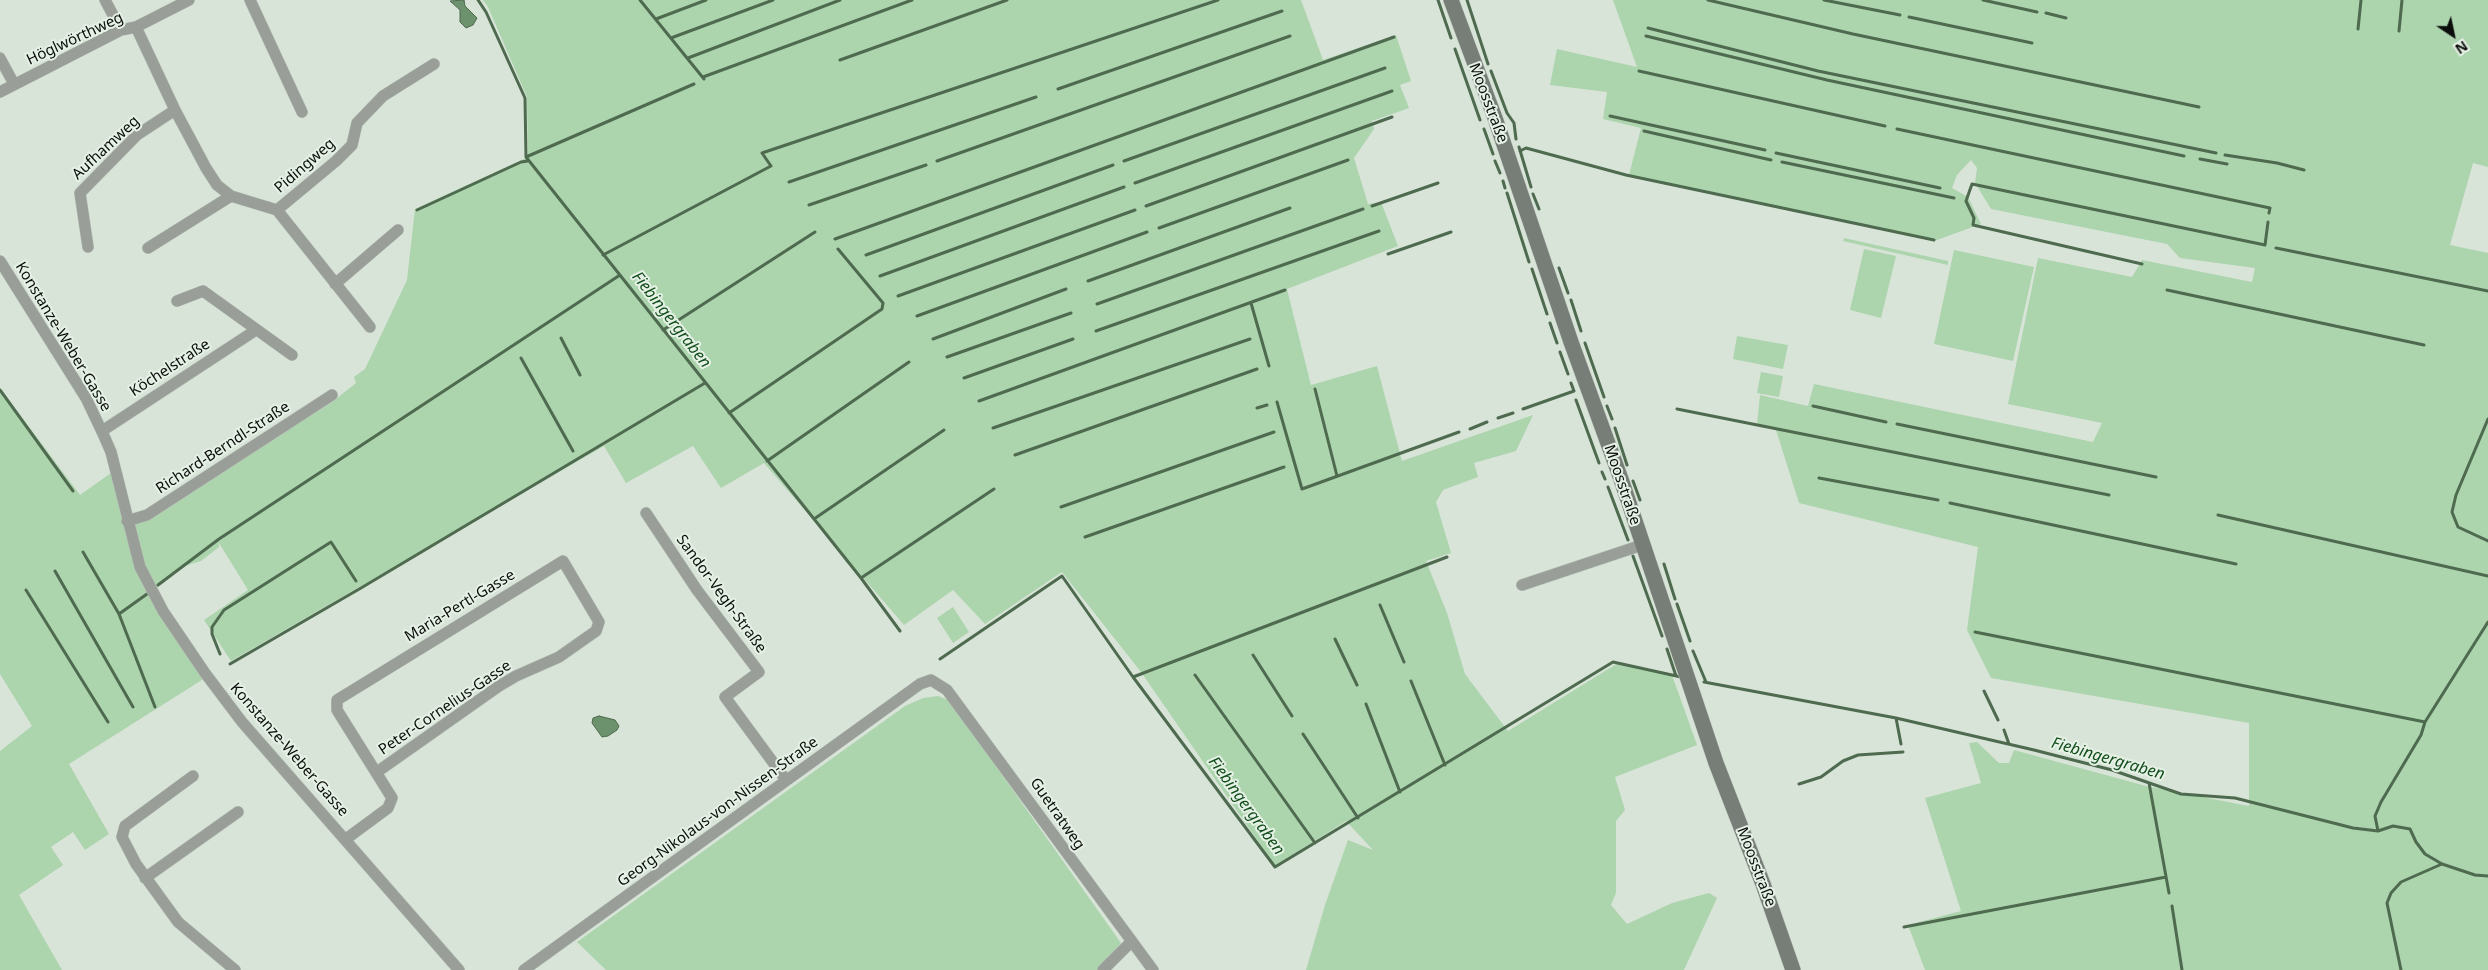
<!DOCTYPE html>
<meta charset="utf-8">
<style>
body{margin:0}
#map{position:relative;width:2488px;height:970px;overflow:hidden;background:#d9e4d9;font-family:"Noto Sans",sans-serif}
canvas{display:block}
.north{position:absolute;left:2428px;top:10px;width:50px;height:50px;-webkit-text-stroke:4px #e6f1e6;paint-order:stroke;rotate:146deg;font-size:14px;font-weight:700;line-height:20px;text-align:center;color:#0b0e0b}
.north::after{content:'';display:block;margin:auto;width:18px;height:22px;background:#0b0e0b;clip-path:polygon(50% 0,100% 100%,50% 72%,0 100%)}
</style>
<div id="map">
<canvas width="2488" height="970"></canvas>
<div class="north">N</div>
</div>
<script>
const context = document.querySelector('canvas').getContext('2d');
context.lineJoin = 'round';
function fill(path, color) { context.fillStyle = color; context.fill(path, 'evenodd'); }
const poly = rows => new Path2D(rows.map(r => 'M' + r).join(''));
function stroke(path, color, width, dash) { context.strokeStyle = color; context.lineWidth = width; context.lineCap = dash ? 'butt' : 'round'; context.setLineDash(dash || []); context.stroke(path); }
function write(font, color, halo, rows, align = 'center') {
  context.font = font + ' "Noto Sans",sans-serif'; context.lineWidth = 4; context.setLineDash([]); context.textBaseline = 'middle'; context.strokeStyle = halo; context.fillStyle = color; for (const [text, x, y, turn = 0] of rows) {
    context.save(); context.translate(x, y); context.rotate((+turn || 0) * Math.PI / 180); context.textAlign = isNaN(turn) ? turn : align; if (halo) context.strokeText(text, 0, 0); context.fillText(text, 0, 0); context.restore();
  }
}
fill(poly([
 [483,0,1301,0,1323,60,1396,35,1411,81,1400,85,1409,108,1372,121,1374,129,1354,158,1368,204,1381,202,1398,246,1287,289,1311,385,1377,366,1402,461,1533,415,1516,451,1474,463,1478,477,1443,490,1436,502,1451,553,1426,561,1447,613,1465,674,1508,731,1618,663,1672,675,1697,745,1615,777,1625,810,1616,821,1616,893,1611,905,1627,924,1672,903,1709,893,1717,898,1684,970,1306,970,1325,905,1348,840,1373,850,1346,821,1275,866,1141,672,1062,572,985,624,953,590,904,625,764,463,721,488,693,446,626,483,604,446,231,661,204,620,248,590,219,543,219,547,201,561,184,566,151,593,205,678,69,764,109,834,85,850,73,832,51,847,63,865,19,895,62,970,0,970,0,751,32,726,0,674,0,388,80,495,111,473,125,530,331,403,356,383,354,377,365,369,407,280,415,209,528,157,527,97,488,7],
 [1613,0,2488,0,2488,167,2473,163,2450,245,2488,253,2488,970,1925,970,1908,925,1961,911,1925,798,1981,783,1969,743,1977,742,1999,763,2009,763,2014,750,2146,786,2249,806,2249,723,1991,678,1967,630,1978,547,1799,503,1776,430,1757,424,1760,395,1808,406,1814,384,2093,442,2102,423,2008,404,2038,258,2132,277,2142,260,2252,282,2255,268,2180,258,2167,244,1991,209,1975,183,1977,168,1971,160,1957,175,1952,188,1968,197,1981,224,1934,241,1629,175,1641,128,1603,119,1607,92,1550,85,1557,49,1637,67],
 [1844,238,1948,261,1948,265,1843,241],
 [1864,249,1896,256,1881,318,1850,310],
 [1954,250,2034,267,2013,361,1934,344],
 [1737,336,1788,345,1783,369,1733,359],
 [1761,372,1783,376,1779,397,1757,393],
 [953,607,969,632,953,643,937,618],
 [938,696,949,700,1121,943,1097,970,606,970,577,942,905,706,923,698]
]), '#acd4ad');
const water = poly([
 [464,0,465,6,477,18,473,25,466,28,460,22,460,10,450,1,464,0],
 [599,716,615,720,619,726,617,730,608,736,602,737,592,723,593,718,599,716]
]);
fill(water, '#6b926c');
stroke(water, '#4e6a4f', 1);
stroke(poly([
 [478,0,486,12,525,98,526,157,861,578,900,631],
 [640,0,704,79],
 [1438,0,1451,38],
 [1467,0,1488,64],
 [1708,0,1853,34,2199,107],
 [1824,0,1900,15],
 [1983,0,2037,12],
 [2046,13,2066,18],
 [1909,17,2032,43],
 [656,19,706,0],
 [1648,28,1818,71,2216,153],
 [2358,29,2361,0],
 [2399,31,2402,0],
 [1646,36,1827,80,2184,156],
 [671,38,773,0],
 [1455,49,1480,120],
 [688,58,840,0],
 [840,60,1007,0],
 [1491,71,1507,113,1514,123,1516,139],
 [1639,71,1885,126],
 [703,77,912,0],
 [1058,89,1282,11],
 [1610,116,1765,150],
 [1484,129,1493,154],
 [1897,129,2270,208,2269,213],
 [1644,131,1771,160],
 [1519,147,1531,187],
 [1520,151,1526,148,1626,175,1934,240],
 [1776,153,1940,188],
 [2225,155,2277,163,2304,170],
 [526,157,694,84],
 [2200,159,2227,164],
 [937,161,1290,36],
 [1124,161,1385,68],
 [1495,161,1500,173],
 [1782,162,1954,198],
 [1503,181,1505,188],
 [789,182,1036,97],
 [1135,183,1392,91],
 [1507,193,1529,262],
 [1533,194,1539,209],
 [809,205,926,165],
 [1146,206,1392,117],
 [1372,206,1438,183],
 [417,210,521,162,528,161],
 [1159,228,1348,160],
 [835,239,1394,37],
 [2276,248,2488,291],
 [1388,254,1451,232],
 [603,255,771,166,762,153,1218,0],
 [866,255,1113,165],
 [2142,264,1973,225,1974,218,1966,201,1972,184,2265,245,2268,222],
 [1559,268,1568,293],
 [1532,269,1547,314],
 [880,276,1124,187],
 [1088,281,1290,208],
 [2167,290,2424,345],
 [898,296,1135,210],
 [1571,300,1581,331],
 [1251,303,1269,366],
 [1097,304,1363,209],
 [917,316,1147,232],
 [1550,323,1557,343],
 [663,330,815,232],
 [1096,331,1379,231],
 [561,338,580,375],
 [933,339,1066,289],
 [1585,343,1604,397],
 [1560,352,1568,374],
 [947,357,1071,313],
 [521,358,573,451],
 [964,378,1073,339],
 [1315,389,1337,476],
 [0,390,73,491],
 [1576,400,1599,463],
 [979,401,1285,290],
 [1277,402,1302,489,1459,432],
 [1607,406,1612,419],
 [1813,406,1886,422],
 [1257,408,1267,405],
 [1523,409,1574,391,1571,383],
 [1677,409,2109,495],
 [729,413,882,309,883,303,838,249],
 [1498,418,1513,413],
 [2488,419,2456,495,2452,512,2458,527,2488,541],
 [1897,424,2156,477],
 [993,428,1250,339],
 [1615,428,1627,465],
 [1470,429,1487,422],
 [1015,455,1257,369],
 [767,461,909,362],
 [1602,472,1605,479],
 [1819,478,1938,500],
 [1633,481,1640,500],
 [1608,487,1628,540],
 [1950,503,2236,564],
 [1061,507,1274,432],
 [2218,515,2488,576],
 [814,519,944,430],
 [1085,537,1284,467],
 [83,552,119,614,155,707],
 [1633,556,1662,636],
 [1664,564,1675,599],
 [55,571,133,707],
 [861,578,994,489],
 [158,585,219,539,620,275],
 [26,590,108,722],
 [1677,604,1690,641],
 [1380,605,1404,662],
 [119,614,147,594],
 [1975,632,2425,722],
 [1335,639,1357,685],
 [1667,649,1676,676],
 [1693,651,1706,682],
 [220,654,212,634,212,627,224,610,331,542,356,581],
 [1253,655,1292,716],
 [940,659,1062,576,1133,677,1275,867,1613,662,1681,677],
 [230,664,361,588,705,383],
 [1195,675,1315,843],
 [1133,677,1447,557],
 [1411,681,1445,765],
 [1704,682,1896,718,2034,750,2112,770,2181,794,2235,798,2353,828,2378,831,2393,826,2410,829,2416,842,2425,854,2442,864,2475,875,2488,876],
 [1984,691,1998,720],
 [1366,704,1400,792],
 [1896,718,1901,744],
 [2004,730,2009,744],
 [1303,734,1358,818],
 [2149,783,2169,893],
 [1799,784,1821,777,1843,761,1858,755,1903,752],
 [2378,831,2375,816,2381,802,2421,735,2425,722,2488,622],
 [2172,906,2182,970],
 [1904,927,2166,877],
 [2401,970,2387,903,2391,893,2401,882,2442,864]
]), '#4e6a4f', 3);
const street = poly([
 [105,0,121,30],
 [250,0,302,112],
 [136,27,175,110,206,168,217,185,231,196,277,210,370,327],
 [0,58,14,84],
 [0,92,121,30,136,27,189,0],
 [277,210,336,161,352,145,357,123,383,96,434,64],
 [88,247,80,193,137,135,175,110],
 [148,248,231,196],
 [0,261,86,398,104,436,111,452,140,567,163,611,205,673,242,722,459,970],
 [335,284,398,230],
 [177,301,203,291,292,355],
 [102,431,256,330],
 [646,513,697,590,759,672,725,697,786,780],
 [127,521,147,515,332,395],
 [1522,585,1642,545],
 [193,776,125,826,122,837,136,864,178,922,235,970],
 [346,839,388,808,392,798,337,710,337,700,563,561,599,622,596,631,559,657,516,676,499,686,377,772],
 [145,878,238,812],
 [524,970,920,684,931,680,947,690,1153,970],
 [1103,970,1131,942]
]);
const secondary = poly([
 [1451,0,1495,118,1571,342,1621,479,1716,763,1763,884,1793,970]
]);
stroke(street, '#b8c2b8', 12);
stroke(secondary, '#b8c2b8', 16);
stroke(street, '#999e99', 11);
stroke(secondary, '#777d77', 15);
write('15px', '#0b0e0b', '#e6f1e6', [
 ["Höglwörthweg",75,39,-25],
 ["Moosstraße",1488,103,69],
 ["Aufhamweg",106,148,-43],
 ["Pidingweg",305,166,-41],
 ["Konstanze-Weber-Gasse",63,337,59],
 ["Köchelstraße",170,368,-33],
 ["Richard-Berndl-Straße",223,448,-33],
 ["Moosstraße",1622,485,71],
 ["Sandor-Vegh-Straße",721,594,54],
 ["Maria-Pertl-Gasse",460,606,-31],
 ["Peter-Cornelius-Gasse",445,708,-34],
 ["Konstanze-Weber-Gasse",289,750,49],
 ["Georg-Nikolaus-von-Nissen-Straße",718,812,-36],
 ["Guetratweg",1057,814,55],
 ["Moosstraße",1756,867,69]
]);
write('italic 16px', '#124e1c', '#e6f1e6', [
 ["Fiebingergraben",671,320,52],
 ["Fiebingergraben",2108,759,16],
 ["Fiebingergraben",1246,806,54]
]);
</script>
